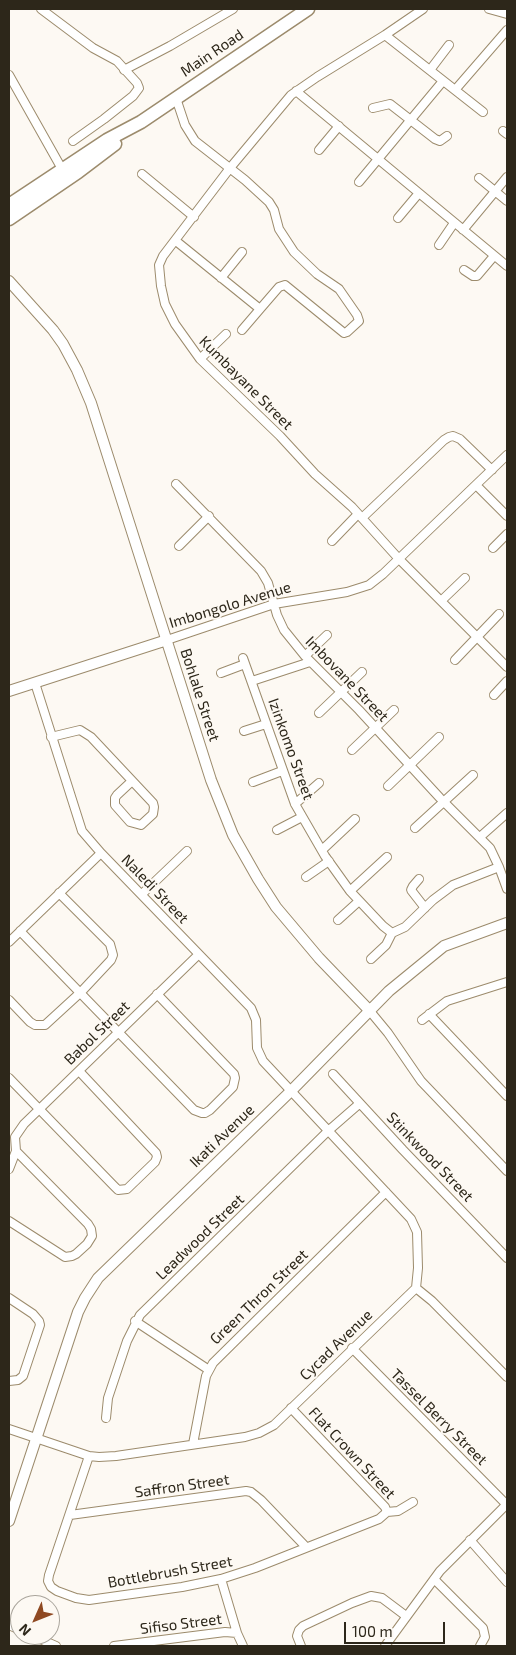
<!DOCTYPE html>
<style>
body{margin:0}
#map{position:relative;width:516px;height:1655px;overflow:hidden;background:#fdf9f3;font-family:"Exo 2",sans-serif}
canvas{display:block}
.frame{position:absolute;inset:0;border:10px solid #2d271a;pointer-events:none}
.north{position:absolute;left:10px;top:1595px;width:50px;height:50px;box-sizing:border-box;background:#fdf9f3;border:1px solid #aaa59c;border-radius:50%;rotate:226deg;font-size:14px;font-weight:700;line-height:20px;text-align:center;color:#2d271a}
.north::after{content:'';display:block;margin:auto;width:18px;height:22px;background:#8f4922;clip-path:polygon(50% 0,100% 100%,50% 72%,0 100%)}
.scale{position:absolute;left:344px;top:1622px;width:101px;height:22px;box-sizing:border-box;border:2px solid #2d271a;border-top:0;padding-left:6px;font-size:15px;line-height:18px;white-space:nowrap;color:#2d271a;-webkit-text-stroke:4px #fdf9f3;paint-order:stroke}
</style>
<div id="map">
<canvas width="516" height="1655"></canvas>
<div class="frame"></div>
<div class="north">N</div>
<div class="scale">100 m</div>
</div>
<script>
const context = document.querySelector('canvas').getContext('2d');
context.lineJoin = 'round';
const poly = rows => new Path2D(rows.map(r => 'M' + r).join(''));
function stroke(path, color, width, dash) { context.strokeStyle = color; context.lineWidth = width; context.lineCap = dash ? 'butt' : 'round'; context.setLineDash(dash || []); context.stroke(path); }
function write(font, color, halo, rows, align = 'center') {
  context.font = font + ' "Exo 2",sans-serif'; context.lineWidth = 4; context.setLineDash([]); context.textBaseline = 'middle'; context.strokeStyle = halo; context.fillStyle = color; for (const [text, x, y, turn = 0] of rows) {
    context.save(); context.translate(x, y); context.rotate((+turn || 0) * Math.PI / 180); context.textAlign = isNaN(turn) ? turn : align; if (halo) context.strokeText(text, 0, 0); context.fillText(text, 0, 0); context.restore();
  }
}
const minor = poly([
 [41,9,93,48,117,61,137,83,139,88,133,96,104,119,73,141],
 [423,9,385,35,317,77,291,95,230,168,163,256,159,265,161,286,165,304,175,324,200,359,280,436,315,474,352,507,399,559,507,667],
 [489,9,507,14],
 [385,35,455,90,507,30],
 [124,70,170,46,233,9],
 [430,70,449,45],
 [9,75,62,169],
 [455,90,483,112],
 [296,91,507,266],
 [176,98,185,125,195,141,245,180,269,202,274,210,279,229,294,252,317,274,339,289,357,315,359,321,347,332,344,333,285,285,279,287,260,309,176,241],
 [373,108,390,104,435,139,440,141,447,136],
 [503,131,507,134],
 [319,150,339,126],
 [142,174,194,217],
 [479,178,507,201],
 [359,182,443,81],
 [398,218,419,193],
 [463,230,507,177],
 [439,245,454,223],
 [464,270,473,276,477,276,494,256],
 [221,278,242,252],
 [242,330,260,309],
 [200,359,226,334],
 [176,484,261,571,268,583,277,615,284,630,305,656,359,710,440,798,490,848,499,867,507,889],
 [476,485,507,516],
 [362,518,444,440,449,437,453,436,460,439,492,470],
 [332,541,358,514],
 [179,546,209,516],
 [493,548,507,534],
 [441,601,465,578],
 [167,640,274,604,347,592,369,585,383,574,507,455],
 [305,656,327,635],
 [243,658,295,804,325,856,350,891,383,926,392,933],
 [455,660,499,614],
 [221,673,245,664],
 [252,681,310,662],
 [494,695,507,681],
 [319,713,362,672],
 [244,731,266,724],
 [51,737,80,730,91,737,153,803,154,807,153,814,141,825,130,822,115,805,115,798,117,795,132,781],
 [352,750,394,710],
 [253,782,282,771],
 [388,786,439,737],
 [295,804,319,783],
 [415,828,473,775],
 [277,830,302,817],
 [480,837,507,813],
 [322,850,355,819],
 [306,877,329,861],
 [419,879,413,886,411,890,425,908],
 [350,891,387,857],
 [142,894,187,851],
 [338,920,359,901],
 [20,931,194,1110,202,1113,205,1113,210,1110,233,1087,235,1078,234,1074,157,994],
 [392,933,405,927,433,900,453,885,499,867],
 [9,942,101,853],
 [371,959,386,945,392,933],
 [9,1000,30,1022,35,1025,45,1025,81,992,111,960,113,955,110,944,59,893],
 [369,1010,388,1033,421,1081,507,1171],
 [429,1014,507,1096],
 [422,1020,447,1001,507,982],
 [333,1074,403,1150,507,1258],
 [9,1078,113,1185,118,1190,127,1189,155,1162,157,1157,156,1153,79,1071],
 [9,1169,16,1151,15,1137,24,1124,198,955],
 [9,1221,65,1257,72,1256,76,1254,87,1244,92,1236,91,1229,88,1224,16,1151],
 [416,1288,432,1301,507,1377],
 [9,1298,33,1314,39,1321,40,1325,23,1376,18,1380,9,1381],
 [135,1321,209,1370],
 [352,1348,507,1505],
 [106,1418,108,1398,127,1341,140,1315,328,1131,359,1104],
 [9,1429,89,1456,99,1457,116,1456,245,1437,259,1433,274,1425,416,1288,418,1268,417,1232,411,1219,263,1061,257,1048,256,1020,251,1008,101,853,82,831,35,683],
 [193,1444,206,1376,213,1363,386,1192],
 [89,1456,49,1575,48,1581,51,1587,57,1591,76,1598,89,1600,182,1587,221,1579,255,1568,379,1519,387,1512,385,1507,291,1408],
 [387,1512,398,1511,413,1502],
 [70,1515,246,1491,251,1492,261,1500,306,1547],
 [470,1540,507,1582],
 [221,1579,237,1633],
 [434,1579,483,1628,485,1637,480,1646],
 [9,1625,20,1630],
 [31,1635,56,1646],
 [114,1646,225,1632,237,1633,243,1646],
 [301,1646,297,1636,299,1630,303,1626,352,1603,371,1596,382,1598,406,1616],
 [385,1646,440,1571,507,1504]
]);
const tertiary = poly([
 [9,281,53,330,63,344,77,370,91,403,211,780,233,835,258,879,276,907,319,958,369,1010],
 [9,691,167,640],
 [9,1521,78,1312,85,1298,98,1278,291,1091,389,991,444,946,507,923]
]);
const primary = poly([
 [9,205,107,140,141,122,308,9],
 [9,219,78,172,115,144]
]);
stroke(minor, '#9c8b6c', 10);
stroke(tertiary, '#9c8b6c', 12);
stroke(primary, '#9c8b6c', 15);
stroke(minor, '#fff', 8);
stroke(tertiary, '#fff', 10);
stroke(primary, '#fff', 12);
write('15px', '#2d271a', '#fdf9f3', [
 ["Main Road",212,53,-34],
 ["Kumbayane Street",246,383,45],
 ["Imbongolo Avenue",230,605,-17],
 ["Imbovane Street",347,679,46],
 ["Bohlale Street",200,695,72],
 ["Izinkomo Street",291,749,70],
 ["Naledi Street",155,889,46],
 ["Babol Street",97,1033,-44],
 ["Ikati Avenue",222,1136,-44],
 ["Stinkwood Street",430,1157,46],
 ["Leadwood Street",200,1237,-44],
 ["Green Thron Street",259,1297,-44],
 ["Cycad Avenue",336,1345,-44],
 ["Tassel Berry Street",439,1417,45],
 ["Flat Crown Street",352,1453,47],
 ["Saffron Street",182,1486,-8],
 ["Bottlebrush Street",170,1572,-10],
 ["Sifiso Street",181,1624,-7]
]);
</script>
